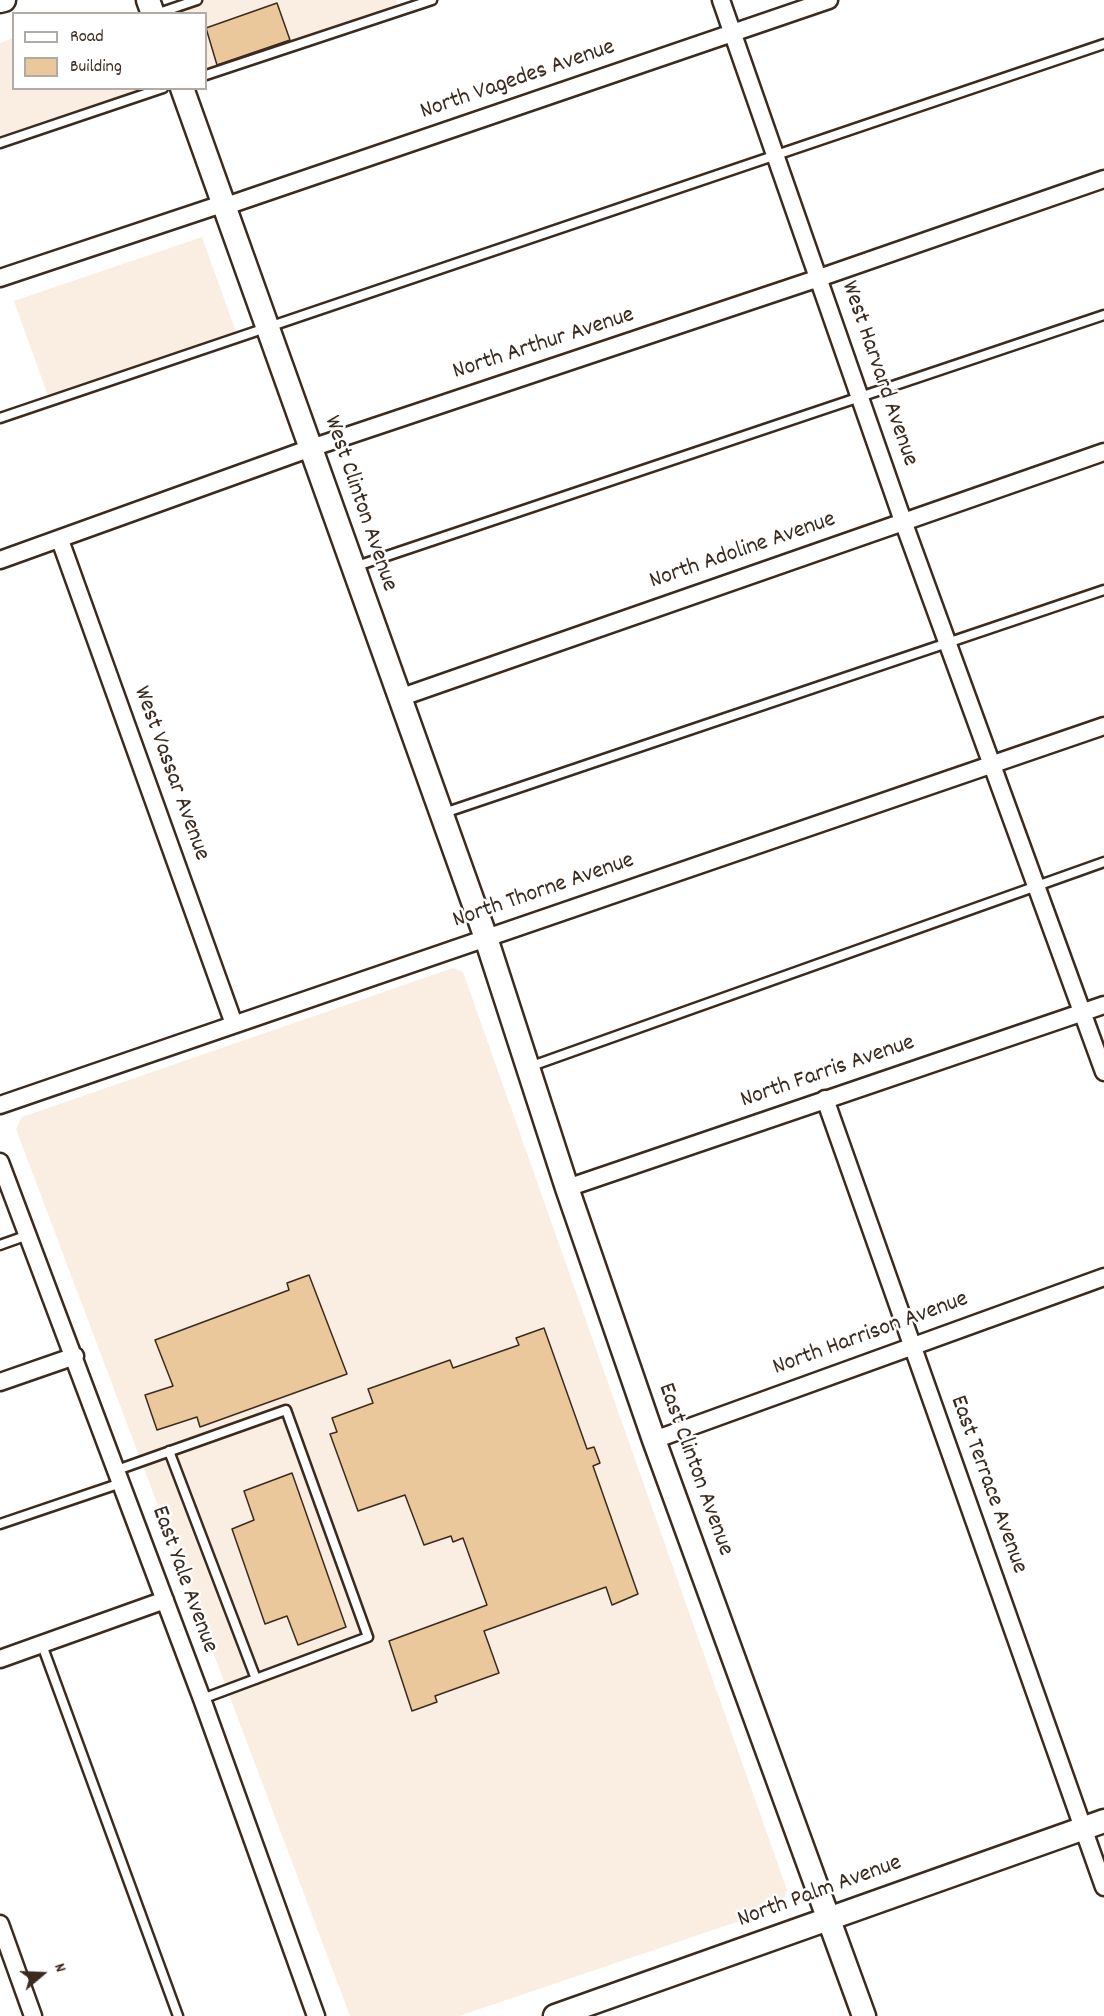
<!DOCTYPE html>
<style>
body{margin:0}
#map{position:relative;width:1104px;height:2016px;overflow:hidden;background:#fff;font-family:Dekko,sans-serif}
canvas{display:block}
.legend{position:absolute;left:12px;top:12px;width:195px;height:78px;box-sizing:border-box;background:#fff;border:2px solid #b1aaa5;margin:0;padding:8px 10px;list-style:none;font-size:18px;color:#3b2a1e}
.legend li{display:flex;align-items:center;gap:12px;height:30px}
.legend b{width:30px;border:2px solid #b1aaa5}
.north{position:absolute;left:12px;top:1944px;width:60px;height:60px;-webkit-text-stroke:4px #fff;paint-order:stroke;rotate:71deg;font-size:16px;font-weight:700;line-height:24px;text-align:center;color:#3b2a1e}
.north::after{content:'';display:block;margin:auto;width:21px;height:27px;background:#3b2a1e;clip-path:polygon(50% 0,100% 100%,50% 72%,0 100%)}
</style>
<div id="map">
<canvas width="1104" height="2016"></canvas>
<ul class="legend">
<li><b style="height:8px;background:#fff"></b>Road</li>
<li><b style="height:16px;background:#eac89b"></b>Building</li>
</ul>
<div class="north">N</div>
</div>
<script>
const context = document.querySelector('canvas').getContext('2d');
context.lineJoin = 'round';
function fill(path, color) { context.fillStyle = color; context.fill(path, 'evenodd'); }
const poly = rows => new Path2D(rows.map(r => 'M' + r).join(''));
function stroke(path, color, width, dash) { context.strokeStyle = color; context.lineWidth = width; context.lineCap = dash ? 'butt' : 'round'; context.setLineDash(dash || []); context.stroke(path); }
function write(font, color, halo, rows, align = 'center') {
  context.font = font + ' Dekko,sans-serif'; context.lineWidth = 5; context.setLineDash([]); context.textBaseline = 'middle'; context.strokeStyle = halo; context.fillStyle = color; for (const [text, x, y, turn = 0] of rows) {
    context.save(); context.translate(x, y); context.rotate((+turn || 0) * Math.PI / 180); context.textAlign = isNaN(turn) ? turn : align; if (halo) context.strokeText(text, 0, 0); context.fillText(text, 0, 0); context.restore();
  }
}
fill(poly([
 [185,0,396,0,398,8,210,71,206,59,206,14,189,13],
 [13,38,14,88,141,89,0,136,0,43],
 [202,237,236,332,48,396,14,301],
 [453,968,463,972,787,1890,781,1907,459,2016,350,2016,16,1129,22,1117]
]), '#f9eee1');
const building = poly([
 [277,3,290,40,217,65,206,28,277,3],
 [309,1275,347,1374,200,1427,197,1417,157,1430,145,1395,173,1386,155,1340,289,1290,287,1283,309,1275],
 [544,1328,587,1449,594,1447,600,1463,593,1466,638,1594,612,1605,606,1587,484,1631,499,1673,435,1696,437,1702,412,1711,389,1641,487,1605,463,1538,453,1542,451,1536,424,1545,405,1495,358,1511,330,1434,337,1432,332,1418,373,1403,368,1389,450,1360,453,1368,519,1345,516,1338,544,1328],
 [292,1473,346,1627,298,1645,287,1616,265,1624,232,1529,254,1520,244,1491,292,1473]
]);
fill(building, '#eac89b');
stroke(building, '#3b2a1e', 1.5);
const lane = poly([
 [156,14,197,0],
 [206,75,432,0],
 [0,143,163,88],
 [0,418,1104,44],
 [354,567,1104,315],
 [444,813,1104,590],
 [529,1067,1104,862],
 [0,1245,28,1235],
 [169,1451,256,1679],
 [117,1470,286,1410,368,1637,202,1699],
 [0,1524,121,1483],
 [42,1645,178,2016]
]);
const street = poly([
 [721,0,903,521,1104,1072],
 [223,207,829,0],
 [0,278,222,204],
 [60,540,234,1024],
 [0,560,311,448,819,278,1104,179],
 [399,698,1104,452],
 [825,1099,1104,1887],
 [0,1105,1104,726],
 [0,1162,202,1699,316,2016],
 [567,1188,1104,1005],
 [0,1382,75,1356],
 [654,1440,1104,1277],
 [0,1659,165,1600],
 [0,1924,33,2016]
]);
const secondary = poly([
 [148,0,153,14],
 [0,1,4,0],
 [182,88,486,938,567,1188,654,1440,864,2016],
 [555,2016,1104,1821]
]);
stroke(lane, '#3b2a1e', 13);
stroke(street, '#3b2a1e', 21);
stroke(secondary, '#3b2a1e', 27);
stroke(lane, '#fff', 8);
stroke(street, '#fff', 16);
stroke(secondary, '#fff', 22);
write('24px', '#3b2a1e', '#fff', [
 ["North Vagedes Avenue",518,81,-19],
 ["North Arthur Avenue",544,345,-18],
 ["West Harvard Avenue",878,374,71],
 ["West Clinton Avenue",359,504,71],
 ["North Adoline Avenue",743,552,-19],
 ["West Vassar Avenue",170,774,70],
 ["North Thorne Avenue",544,892,-19],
 ["North Farris Avenue",828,1073,-19],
 ["North Harrison Avenue",871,1335,-20],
 ["East Clinton Avenue",694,1470,70],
 ["East Terrace Avenue",987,1485,70],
 ["East Yale Avenue",183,1580,70],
 ["North Palm Avenue",820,1893,-20]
]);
</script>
